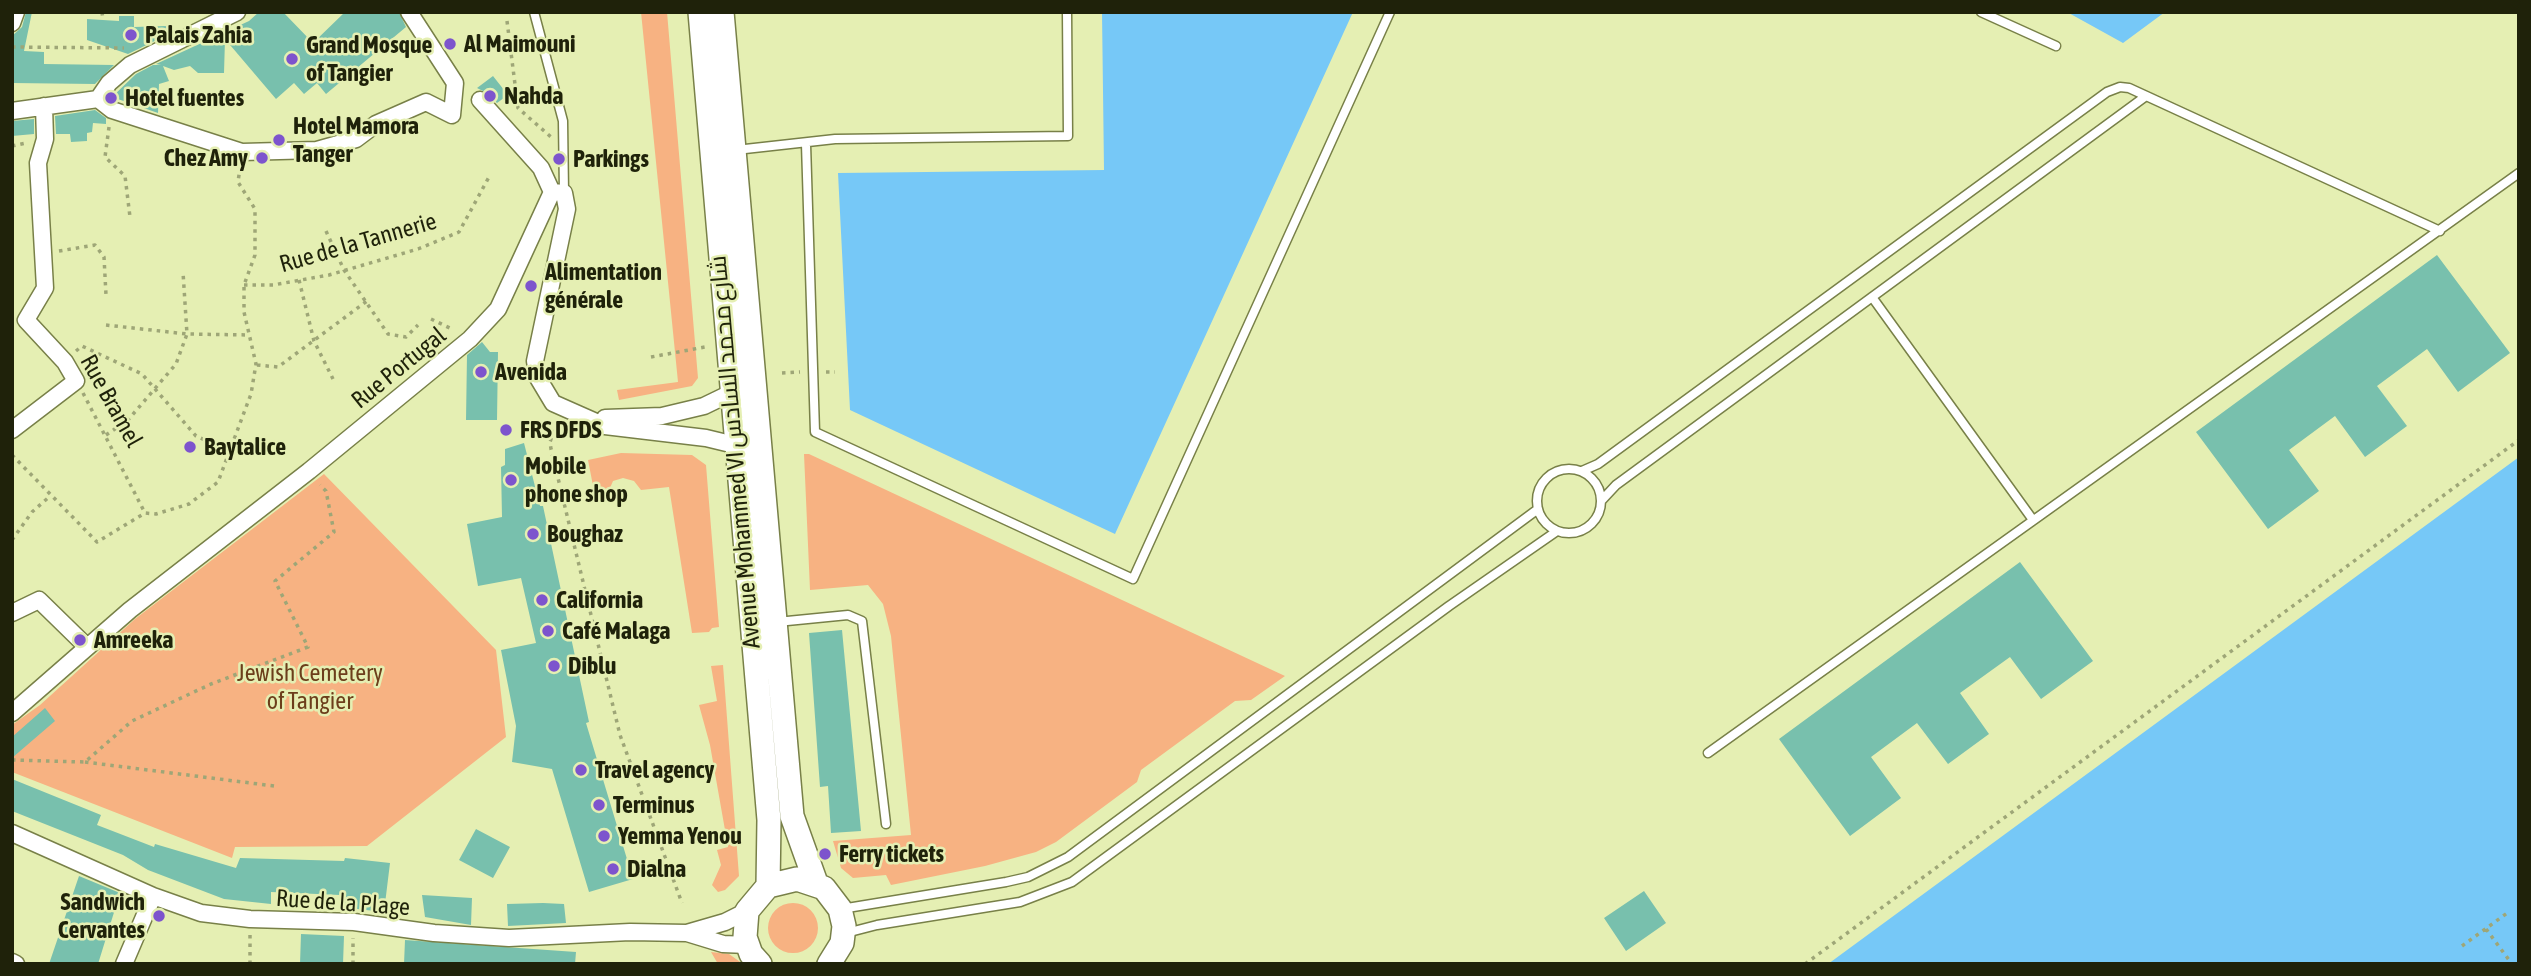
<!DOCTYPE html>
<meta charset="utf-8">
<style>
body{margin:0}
#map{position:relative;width:2531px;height:976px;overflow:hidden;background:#e5efb3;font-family:"Asap Condensed",sans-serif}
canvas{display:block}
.frame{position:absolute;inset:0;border:14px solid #1f220a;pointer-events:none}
</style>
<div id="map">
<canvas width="2531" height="976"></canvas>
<div class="frame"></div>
</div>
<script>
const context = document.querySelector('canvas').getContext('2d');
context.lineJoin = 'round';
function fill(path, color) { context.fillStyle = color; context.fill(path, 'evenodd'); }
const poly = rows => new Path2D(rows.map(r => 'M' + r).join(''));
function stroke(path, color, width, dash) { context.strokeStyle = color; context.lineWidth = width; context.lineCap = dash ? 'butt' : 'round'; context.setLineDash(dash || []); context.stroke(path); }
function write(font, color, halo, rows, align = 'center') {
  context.font = font + ' "Asap Condensed",Cairo,sans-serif'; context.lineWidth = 5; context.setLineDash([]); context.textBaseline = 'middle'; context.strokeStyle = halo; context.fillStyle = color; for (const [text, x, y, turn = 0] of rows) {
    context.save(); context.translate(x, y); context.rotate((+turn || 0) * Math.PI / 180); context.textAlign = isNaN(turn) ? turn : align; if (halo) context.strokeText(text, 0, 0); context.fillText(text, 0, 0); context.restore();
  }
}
fill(poly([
 [641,12,667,12,698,378,692,386,619,400,617,390,678,382],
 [621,453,692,455,706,465,719,627,712,628,709,632,692,633,669,487,641,490,634,481,623,478,613,481,607,495,595,496,588,460],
 [804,454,809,454,1285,676,1251,700,1235,701,1141,770,1137,782,1056,842,1036,852,985,866,891,885,886,875,853,878,841,868,833,841,911,835,891,636,883,604,868,585,810,590],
 [324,474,496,650,506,737,367,846,235,847,232,858,12,772,12,725,40,705,135,619],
 [723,665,739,876,725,890,718,892,712,885,721,865,717,850,728,847,710,745,699,705,717,701,711,666],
 '768 928a25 25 0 1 1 50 0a25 25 0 1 1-50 0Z',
 [711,952,729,954,743,964,718,964]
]), '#f7b282');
fill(poly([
 [1102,12,1353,12,1115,534,850,410,838,173,1104,170],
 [2067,12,2165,12,2123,43],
 [2519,457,2519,964,1828,964]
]), '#76c8f7');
fill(poly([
 [26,12,32,12,24,51,44,52,44,64,114,65,95,84,12,83,12,36,22,27],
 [259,12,283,12,313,43,345,12,399,12,406,27,326,94,317,83,304,94,294,83,276,99,225,39,224,73,198,73,190,66,174,70,163,66,169,81,159,84,158,113,112,97,136,74,153,65,161,65,156,64,249,21],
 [119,16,134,16,134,27,166,26,167,35,128,54,87,40,87,19,119,21],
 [493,76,508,95,497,103,487,93,477,88],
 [95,110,106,118,106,124,93,123,92,132,87,133,87,141,71,142,70,134,56,134,55,116],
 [34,119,34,134,12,136,12,121],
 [2437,255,2510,353,2458,392,2427,349,2377,386,2407,426,2365,457,2335,416,2289,450,2319,491,2268,529,2196,432],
 [482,342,490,352,498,352,497,420,466,420,467,355],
 [524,443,540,506,543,506,589,722,586,723,633,879,589,892,552,769,512,762,516,726,501,650,536,643,521,578,478,586,467,524,502,517,501,467,505,465,505,449],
 [2020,562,2093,661,2041,699,2010,657,1960,693,1989,734,1948,764,1917,723,1871,757,1901,798,1850,836,1779,739],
 [842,630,861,831,831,833,828,786,820,787,809,633],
 [45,708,55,721,12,758,12,737],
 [12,779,101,815,97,825,154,847,155,844,236,868,240,858,344,861,345,858,390,863,384,912,339,907,340,895,271,892,271,904,224,899,148,870,123,855,12,811],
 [476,829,510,847,493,878,459,860],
 [79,876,120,893,98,964,49,964],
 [1644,891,1666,923,1626,951,1604,918],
 [422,895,472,898,471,925,425,917],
 [543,903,564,904,566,923,508,926,507,904],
 [301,934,344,936,343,964,300,964],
 [405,940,576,952,575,964,404,964]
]), '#78c0ad');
const lane = poly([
 [534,12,563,121,564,193],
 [1981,12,2056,46],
 [806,144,815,432,1133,579,1390,12],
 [736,150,835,139,1068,136,1067,12],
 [1872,297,2033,520],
 '1537 501a32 32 0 1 1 64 0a32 32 0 1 1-64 0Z',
 [1582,471,1598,464,2107,92,2120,87,2129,88,2440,231],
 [1602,500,1616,485,2146,96],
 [777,622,848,615,862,621,886,824],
 [1708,753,2519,173],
 [841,909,1006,882,1028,877,1068,857,1538,509],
 [846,933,877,925,1020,902,1072,882,1449,606,1557,531]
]);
const street = poly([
 [12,23,16,12],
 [98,99,112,110,242,152,317,150,356,139,376,124,426,102,452,115,455,83,409,12],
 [480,100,541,168,552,192],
 [12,111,98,99,109,83,130,65,237,12],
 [605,418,662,416,704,406,735,391],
 [12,430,76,381,65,362,26,320,45,288,38,163,45,139,44,106],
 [12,613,39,600,83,643],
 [12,713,130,610,309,471,470,339,498,309,552,192,564,193,567,209,535,361,538,378,553,403,605,426,706,438,739,446],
 [12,833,153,896,201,913,250,919,354,922,434,933,509,938,630,932,687,933,723,944,747,945],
 [687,933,725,922,747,911],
 [12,962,16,964],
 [124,964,153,896]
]);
const secondary = poly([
 [700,12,769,820,768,886],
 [722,12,792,816,816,883],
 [760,964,751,954,745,937,747,911,768,886,797,879,824,888,840,909,844,926,842,943,829,964]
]);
stroke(lane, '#788048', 11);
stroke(street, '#788048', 19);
stroke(secondary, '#788048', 26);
stroke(poly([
 [102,12,103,20],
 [507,21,518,108,551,137],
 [12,47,124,48],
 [109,127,105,157,125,176,130,217],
 [12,146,26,143],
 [326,231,344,270,388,334,406,337,418,325],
 [59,251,95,245,104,257,106,295],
 [299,280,314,341,333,379],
 [244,285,273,285,329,275,418,249,459,232,489,177],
 [431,319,454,330],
 [106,325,187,334,250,335],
 [76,351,82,346,142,374,196,436,230,451],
 [651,357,705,347],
 [257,365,278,367,367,301],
 [826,372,835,372],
 [782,373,800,372],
 [83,393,145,513],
 [557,422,550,442,551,449,620,735,682,903],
 [106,435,128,420,176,364,187,334,183,272],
 [12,455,97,542,145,513,156,514,189,504,218,482,251,394,256,364,244,312,244,285,255,255,255,209,238,182,240,168],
 [12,540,32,512,49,497],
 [12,760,85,762,132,721,211,684,308,647,275,581,334,532,326,491,320,485],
 [85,762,274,786],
 [2486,929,2512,964],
 [2462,946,2510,911],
 [250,964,250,934],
 [353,964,353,938],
 [1805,964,2519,440]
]), '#9ea677', 3.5, [3.5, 5]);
stroke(lane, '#fff', 8);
stroke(street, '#fff', 16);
stroke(secondary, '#fff', 23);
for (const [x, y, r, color] of [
 [131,35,7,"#7d54cd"],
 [450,44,7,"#7d54cd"],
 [292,59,7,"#7d54cd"],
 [490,96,7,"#7d54cd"],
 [111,98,7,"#7d54cd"],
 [279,140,7,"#7d54cd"],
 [262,158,7,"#7d54cd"],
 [559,159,7,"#7d54cd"],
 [531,286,7,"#7d54cd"],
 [481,372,7,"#7d54cd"],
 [506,430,7,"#7d54cd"],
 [190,447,7,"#7d54cd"],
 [511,480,7,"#7d54cd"],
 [533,534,7,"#7d54cd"],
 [542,600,7,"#7d54cd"],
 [548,631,7,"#7d54cd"],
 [80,640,7,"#7d54cd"],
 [554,666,7,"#7d54cd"],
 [581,770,7,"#7d54cd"],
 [599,805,7,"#7d54cd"],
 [604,836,7,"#7d54cd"],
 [825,854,7,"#7d54cd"],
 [613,869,7,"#7d54cd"],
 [159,916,7,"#7d54cd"]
]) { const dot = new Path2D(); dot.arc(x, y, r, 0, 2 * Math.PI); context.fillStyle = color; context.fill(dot); stroke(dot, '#e5efb3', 2.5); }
write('bold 24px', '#1f220a', '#e5efb3', [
 ["Palais Zahia",145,35],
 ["Al Maimouni",464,44],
 ["Grand Mosque",306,45],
 ["of Tangier",306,73],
 ["Nahda",504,96],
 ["Hotel fuentes",125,98],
 ["Hotel Mamora",293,126],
 ["Tanger",293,154],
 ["Chez Amy",248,158,"right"],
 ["Parkings",573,159],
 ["Alimentation",545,272],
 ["générale",545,300],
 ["Avenida",495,372],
 ["FRS DFDS",520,430],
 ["Baytalice",204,447],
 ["Mobile",525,466],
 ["phone shop",525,494],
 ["Boughaz",547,534],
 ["California",556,600],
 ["Café Malaga",562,631],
 ["Amreeka",94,640],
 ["Diblu",568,666],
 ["Travel agency",595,770],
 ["Terminus",613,805],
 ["Yemma Yenou",618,836],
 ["Ferry tickets",839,854],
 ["Dialna",627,869],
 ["Sandwich",145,902,"right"],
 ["Cervantes",145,930,"right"]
], 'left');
write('24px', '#1f220a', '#e5efb3', [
 ["Rue de la Tannerie",358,243,-16],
 ["Rue Portugal",399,368,-39],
 ["Rue Bramel",111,401,61],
 ["Avenue Mohammed VI شارع محمد السادس",735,452,-95],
 ["Rue de la Plage",343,903,4]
]);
write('24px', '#6c3e1b', '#e5efb3', [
 ["Jewish Cemetery",310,673],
 ["of Tangier",310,701]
]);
</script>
